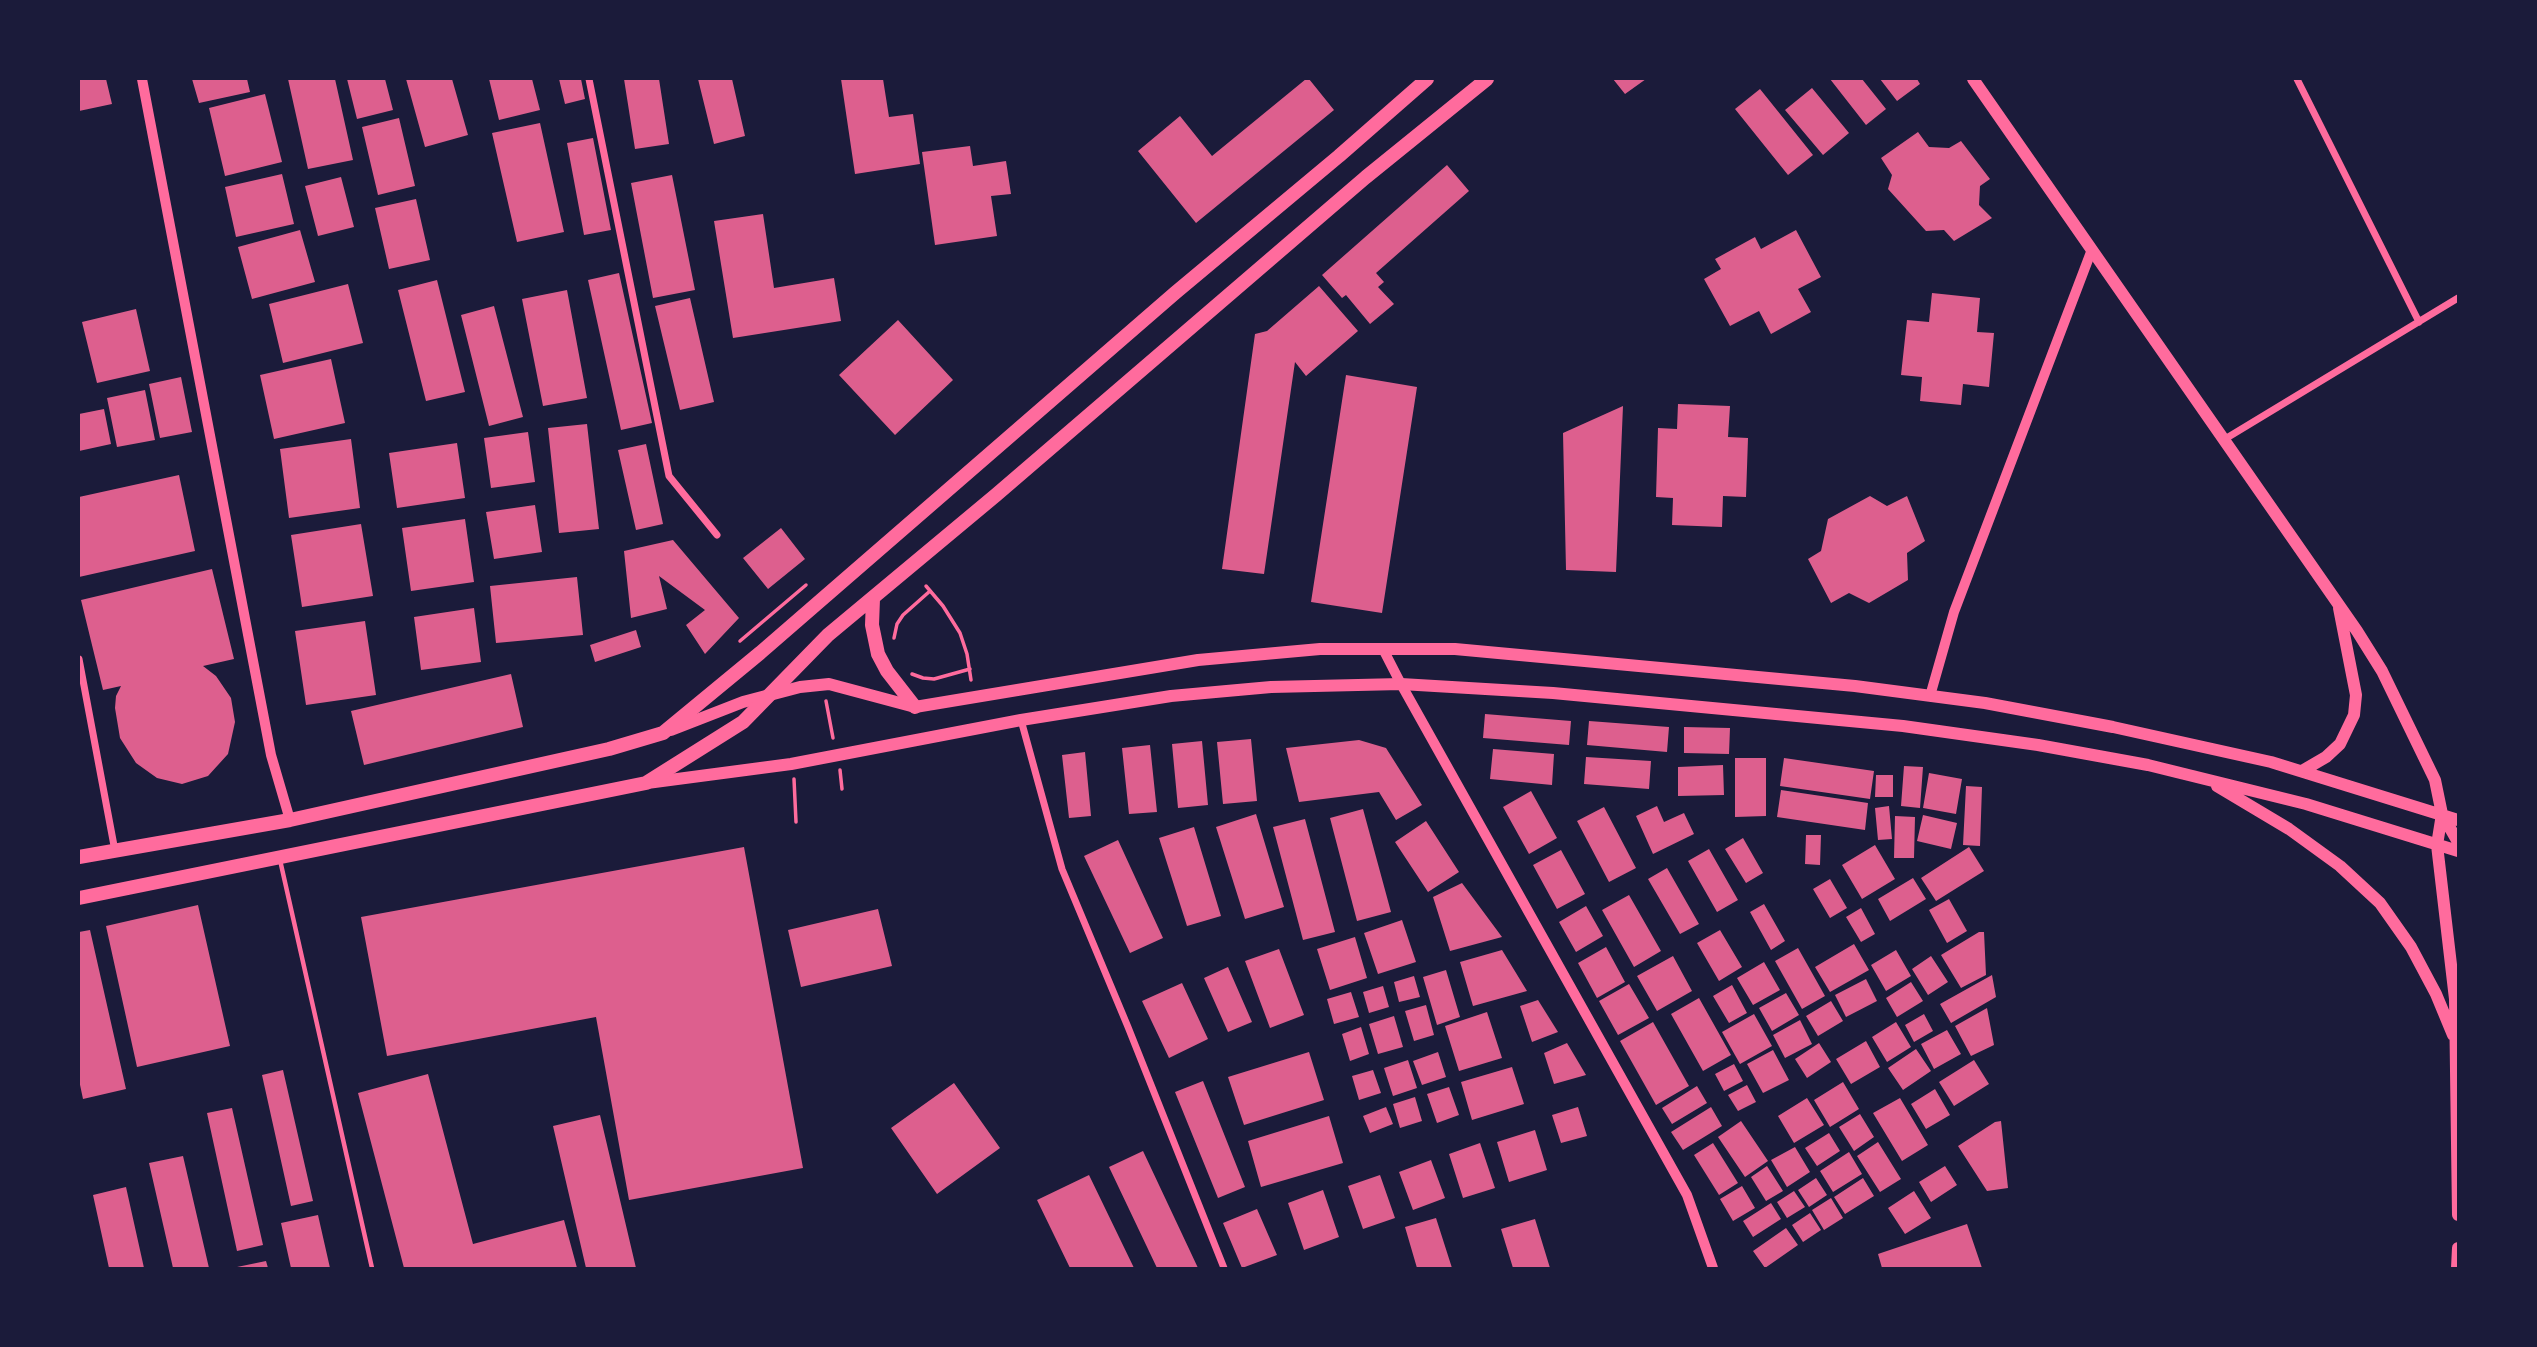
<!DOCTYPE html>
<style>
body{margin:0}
#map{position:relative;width:2537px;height:1347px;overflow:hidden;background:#1b1b3a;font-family:"Noto Serif",serif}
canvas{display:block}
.frame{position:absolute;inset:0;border:80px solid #1b1b3a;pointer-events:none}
</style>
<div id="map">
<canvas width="2537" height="1347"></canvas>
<div class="frame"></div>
</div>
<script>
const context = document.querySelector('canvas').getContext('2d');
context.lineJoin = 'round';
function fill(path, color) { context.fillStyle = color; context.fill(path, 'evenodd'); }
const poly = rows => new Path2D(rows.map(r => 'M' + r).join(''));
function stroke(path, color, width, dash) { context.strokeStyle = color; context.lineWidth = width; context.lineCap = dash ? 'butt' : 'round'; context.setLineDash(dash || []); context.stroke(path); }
fill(poly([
 [79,79,106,79,112,104,79,111],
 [192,79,247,79,250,92,199,103],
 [288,79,335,79,353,160,308,169],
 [347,79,385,79,393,110,357,119],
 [406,79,452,79,468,135,425,147],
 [489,79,532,79,540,110,499,120],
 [559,79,581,79,585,99,565,104],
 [624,79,659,79,669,144,635,149],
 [698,79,732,79,745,136,714,144],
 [841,79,883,79,889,117,913,114,920,164,855,174],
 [1306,79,1309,79,1334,110,1196,223,1138,151,1180,116,1212,156],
 [1613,79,1646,79,1625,94],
 [1830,79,1862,79,1886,109,1866,125],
 [1880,79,1917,79,1920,84,1897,101],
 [1812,88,1849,133,1823,155,1785,110],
 [1760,89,1813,155,1788,175,1735,109],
 [265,94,282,162,225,176,209,108],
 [399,118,415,186,378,195,362,127],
 [540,123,564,232,517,242,492,133],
 [1918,132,1929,147,1949,148,1961,141,1990,179,1980,186,1979,205,1992,218,1954,241,1944,230,1926,231,1888,189,1892,175,1881,158],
 [593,138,611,230,584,235,567,143],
 [970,146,973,166,1006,161,1011,194,991,196,997,236,935,245,922,152],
 [1447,165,1469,191,1376,273,1384,282,1378,287,1394,304,1370,324,1346,295,1342,298,1322,275],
 [282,174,294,224,236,237,225,187],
 [672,175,695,290,653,298,631,183],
 [341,177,354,227,318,236,305,186],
 [416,199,430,260,389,269,375,208],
 [763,214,774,288,834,278,841,321,733,338,714,221],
 [300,230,315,282,252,299,238,247],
 [1796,230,1821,277,1798,289,1811,312,1771,334,1759,311,1730,326,1704,279,1721,269,1715,259,1755,237,1761,249],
 [619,273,652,423,621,430,588,280],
 [437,280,465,392,426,401,398,290],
 [348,284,363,343,283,363,269,304],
 [1319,286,1358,331,1306,376,1295,362,1264,574,1222,569,1255,334,1267,331],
 [567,290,587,398,543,406,522,299],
 [1932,293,1980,298,1977,332,1994,333,1989,387,1963,384,1961,405,1920,401,1922,377,1901,375,1907,320,1929,322],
 [690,298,714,402,680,410,655,306],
 [494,306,523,417,489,426,461,315],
 [136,309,150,371,97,383,82,322],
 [898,320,953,380,895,435,839,375],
 [331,359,345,423,274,439,260,375],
 [1346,375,1417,387,1382,613,1311,602],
 [181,377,192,432,160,438,149,384],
 [145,390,155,440,117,447,107,398],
 [1678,404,1730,406,1728,437,1748,438,1746,497,1723,496,1722,527,1672,525,1673,498,1656,497,1658,428,1677,429],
 [1623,406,1616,572,1566,570,1563,433],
 [104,409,111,444,79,451,79,414],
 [587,424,599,529,559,533,548,428],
 [528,432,535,482,491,488,484,438],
 [351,439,360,508,289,518,280,449],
 [457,443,465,498,397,508,389,453],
 [646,444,663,524,636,530,618,450],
 [179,475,195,551,79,577,79,497],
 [1870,496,1887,506,1907,496,1925,541,1907,553,1908,580,1869,603,1849,593,1831,603,1808,559,1821,551,1828,519],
 [535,505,542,552,494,559,486,512],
 [465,519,474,582,411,591,402,528],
 [361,524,373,596,302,607,291,535],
 [781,528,805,559,768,589,743,558],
 [673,540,739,618,705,654,686,625,705,610,659,576,667,609,631,618,624,551],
 [212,569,234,659,203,666,216,676,231,698,235,722,228,754,208,776,182,784,157,778,136,763,120,738,115,708,116,696,121,686,103,690,81,600],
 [577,577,583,635,496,643,490,586],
 [474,608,481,662,421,670,414,617],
 [365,621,376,695,306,705,295,631],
 [636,630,641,647,595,662,590,645],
 [511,674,523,727,364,765,351,711],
 [1485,714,1571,721,1569,745,1483,738],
 [1589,721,1669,727,1667,752,1587,745],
 [1684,727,1730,728,1729,754,1684,753],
 [1251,739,1257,801,1223,804,1217,742],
 [1359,740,1386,748,1422,805,1396,820,1379,792,1299,802,1286,748],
 [1202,741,1208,805,1178,808,1172,744],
 [1150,745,1157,812,1129,814,1122,748],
 [1493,749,1554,754,1552,785,1490,779],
 [1085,752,1091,816,1069,818,1062,755],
 [1586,757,1651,761,1649,789,1584,784],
 [1735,758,1766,758,1766,816,1735,817],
 [1784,758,1874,771,1870,799,1780,786],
 [1723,765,1724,795,1678,796,1678,767],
 [1904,766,1923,767,1920,808,1901,806],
 [1929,773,1962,779,1956,814,1923,808],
 [1876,775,1893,775,1893,797,1875,797],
 [1966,786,1982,787,1980,846,1963,845],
 [1781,790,1868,803,1865,830,1777,817],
 [1531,791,1557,838,1529,854,1503,807],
 [1657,806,1664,822,1684,813,1694,834,1653,854,1636,816],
 [1889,806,1892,839,1878,840,1875,808],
 [1604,807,1636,868,1609,882,1577,821],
 [1363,809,1391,912,1357,921,1330,818],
 [1256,814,1284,907,1245,919,1216,827],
 [1923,815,1957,823,1951,849,1917,841],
 [1895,816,1915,817,1914,858,1894,858],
 [1305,819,1335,932,1303,940,1273,827],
 [1426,821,1459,872,1428,892,1395,842],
 [1194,827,1221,916,1187,926,1159,838],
 [1806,835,1821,835,1820,865,1805,864],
 [1743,838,1763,873,1746,883,1725,849],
 [1118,840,1163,938,1130,953,1084,856],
 [1875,845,1895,879,1862,899,1842,865],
 [744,847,803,1168,629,1200,596,1017,387,1056,361,917],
 [1969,847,1984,871,1936,901,1921,878],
 [1709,849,1738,900,1717,912,1688,861],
 [1561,850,1585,894,1557,909,1533,865],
 [1667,868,1699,924,1680,934,1648,879],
 [1913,878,1926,899,1890,921,1878,899],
 [1830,879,1847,908,1830,918,1813,889],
 [1462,883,1502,937,1450,951,1433,897],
 [1629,895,1661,951,1634,967,1602,910],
 [1949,899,1967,931,1947,943,1929,910],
 [1764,904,1785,941,1771,950,1750,912],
 [198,905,230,1046,137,1067,106,926],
 [1586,906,1603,936,1576,952,1559,922],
 [1861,908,1875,934,1861,942,1846,917],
 [878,909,892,966,801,987,788,930],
 [1402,920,1416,962,1378,974,1364,933],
 [90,930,126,1089,83,1099,79,1080,79,932],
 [1720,930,1742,967,1719,981,1697,943],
 [1979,932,1984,932,1986,975,1961,988,1941,955],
 [1355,937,1367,978,1330,990,1317,949],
 [1854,944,1869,970,1830,992,1815,967],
 [1606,947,1625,982,1597,998,1578,963],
 [1798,948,1825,996,1802,1009,1775,961],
 [1279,949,1304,1015,1270,1028,1245,961],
 [1502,950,1527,991,1473,1006,1460,962],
 [1896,950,1911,976,1886,991,1871,965],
 [1673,956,1692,991,1657,1011,1637,976],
 [1931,956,1948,982,1928,995,1912,969],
 [1764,962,1780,990,1753,1005,1737,978],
 [1228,967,1252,1022,1228,1032,1204,978],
 [1446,970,1460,1017,1437,1025,1423,977],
 [1992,975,1996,997,1951,1023,1940,1004],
 [1414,976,1420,997,1399,1002,1394,982],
 [1866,979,1877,1001,1846,1017,1835,995],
 [1911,982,1923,1001,1897,1017,1886,998],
 [1182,983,1208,1039,1169,1058,1142,1001],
 [1629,984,1649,1018,1618,1035,1599,1001],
 [1732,985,1747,1013,1729,1023,1713,996],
 [1383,986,1389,1007,1369,1013,1363,992],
 [1351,992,1359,1017,1334,1024,1327,999],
 [1786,993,1799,1015,1772,1031,1759,1008],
 [1699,998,1731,1055,1703,1071,1671,1014],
 [1538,1000,1558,1032,1532,1042,1520,1006],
 [1831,1001,1843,1021,1818,1036,1806,1016],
 [1426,1005,1434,1035,1414,1041,1405,1011],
 [1987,1008,1994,1045,1971,1056,1955,1026],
 [1487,1012,1502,1058,1459,1071,1445,1026],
 [1754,1014,1772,1046,1740,1064,1722,1032],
 [1924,1014,1933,1031,1914,1042,1905,1025],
 [1394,1016,1403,1047,1378,1054,1369,1024],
 [1800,1020,1812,1044,1785,1058,1773,1035],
 [1653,1022,1689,1086,1656,1105,1620,1041],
 [1896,1022,1911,1047,1887,1062,1872,1037],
 [1361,1027,1369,1054,1350,1061,1342,1034],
 [1947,1030,1961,1054,1934,1069,1921,1044],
 [1866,1041,1880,1067,1851,1084,1836,1059],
 [1567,1043,1586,1075,1554,1084,1544,1053],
 [1819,1043,1831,1062,1807,1078,1795,1059],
 [1916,1049,1931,1071,1903,1090,1888,1068],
 [1773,1050,1789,1080,1763,1093,1747,1064],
 [1309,1052,1324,1100,1244,1125,1228,1077],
 [1438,1052,1446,1077,1422,1085,1413,1061],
 [1408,1060,1417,1088,1393,1096,1384,1068],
 [1974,1060,1989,1084,1954,1106,1939,1082],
 [1734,1064,1743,1081,1724,1091,1715,1074],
 [1512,1067,1524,1104,1472,1120,1461,1082],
 [283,1070,313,1201,291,1206,262,1075],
 [1373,1070,1381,1093,1359,1100,1352,1076],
 [428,1074,473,1244,564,1220,577,1268,404,1268,358,1093],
 [1203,1081,1245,1187,1218,1198,1175,1092],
 [1843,1082,1859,1109,1830,1127,1814,1100],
 [954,1083,1000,1148,937,1194,891,1128],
 [1747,1085,1756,1102,1738,1111,1728,1095],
 [1697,1086,1707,1103,1672,1124,1662,1108],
 [1449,1087,1459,1115,1437,1123,1427,1094],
 [1935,1089,1950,1115,1926,1129,1911,1104],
 [1415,1097,1422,1121,1400,1128,1393,1104],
 [1807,1098,1824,1125,1794,1143,1778,1116],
 [1900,1098,1928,1145,1902,1161,1873,1113],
 [1386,1107,1393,1124,1370,1133,1363,1116],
 [1578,1107,1587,1136,1561,1143,1552,1115],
 [1711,1107,1722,1126,1683,1150,1671,1132],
 [232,1108,263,1245,237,1251,207,1113],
 [1860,1114,1874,1137,1854,1151,1839,1127],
 [600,1115,636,1268,586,1268,553,1126],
 [1329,1116,1343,1163,1261,1187,1248,1141],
 [1741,1121,1768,1161,1745,1177,1718,1137],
 [2001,1121,2008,1188,1987,1191,1958,1146,1995,1122],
 [1535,1130,1547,1170,1509,1182,1497,1142],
 [1829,1133,1840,1151,1817,1166,1805,1148],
 [1878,1142,1901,1179,1880,1192,1857,1156],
 [1480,1143,1495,1188,1463,1198,1449,1154],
 [1713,1143,1738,1183,1719,1195,1694,1155],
 [1795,1147,1810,1172,1787,1187,1771,1160],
 [1143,1151,1198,1268,1157,1268,1109,1167],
 [1849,1152,1862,1174,1833,1192,1820,1171],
 [183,1156,209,1268,173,1268,149,1163],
 [1431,1160,1445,1198,1413,1210,1399,1172],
 [1767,1166,1783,1191,1766,1201,1751,1177],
 [1945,1166,1957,1185,1931,1202,1919,1182],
 [1089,1175,1134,1268,1070,1268,1037,1200],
 [1380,1175,1395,1218,1363,1229,1348,1186],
 [1816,1178,1827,1195,1809,1207,1798,1190],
 [1863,1178,1874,1196,1845,1214,1834,1197],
 [1742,1186,1755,1208,1733,1221,1720,1199],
 [126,1187,144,1268,109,1268,93,1195],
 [1323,1190,1339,1237,1304,1250,1288,1203],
 [1794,1191,1805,1207,1787,1218,1777,1202],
 [1914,1191,1931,1218,1905,1234,1888,1208],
 [1831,1198,1843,1218,1824,1230,1812,1210],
 [1771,1203,1781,1219,1753,1237,1743,1221],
 [1257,1209,1277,1255,1242,1268,1223,1223],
 [1810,1213,1821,1230,1803,1242,1792,1225],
 [318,1215,330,1268,291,1268,281,1223],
 [1436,1218,1452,1268,1417,1268,1405,1227],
 [1535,1219,1550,1268,1513,1268,1501,1229],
 [1967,1224,1982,1268,1882,1268,1878,1254],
 [1786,1228,1798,1245,1765,1268,1753,1251],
 [266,1261,268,1268,237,1268,237,1267]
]), '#dd5f8e');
stroke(poly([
 [926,586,943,606,960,633,967,654,971,680],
 [894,638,897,624,903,615,930,591],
 [740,641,806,585],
 [912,674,923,678,934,679,970,669],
 [826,701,833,738],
 [840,770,842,789],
 [794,779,796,822]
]), '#ff6b9d', 3.5);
stroke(poly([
 [280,860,372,1268]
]), '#ff6b9d', 4.5);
stroke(poly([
 [589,79,669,476,717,535],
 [2297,79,2419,322],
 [2225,439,2458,298],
 [79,659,115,851],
 [1021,720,1062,869,1128,1027,1224,1268]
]), '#ff6b9d', 7);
stroke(poly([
 [142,79,271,755,290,820],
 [1383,649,1401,684,1687,1195,1713,1268],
 [1930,696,1954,612,2091,252]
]), '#ff6b9d', 10);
stroke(poly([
 [1973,79,2357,631,2382,671,2435,780,2442,814,2437,845,2455,999,2458,1215],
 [671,730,743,702,800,687,829,684,915,707,1198,660,1320,649,1455,649,1855,686,1985,703,2113,727,2271,762,2458,820],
 [2302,771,2326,757,2340,744,2354,715,2356,695,2339,608],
 [647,783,791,764,1021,720,1171,696,1271,687,1401,684,1553,693,1903,726,2038,745,2148,765,2306,804,2458,851],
 [2217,786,2289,829,2340,866,2380,903,2411,947,2436,994,2453,1035],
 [2442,814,2458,842],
 [2457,1268,2458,1248]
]), '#ff6b9d', 12);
stroke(poly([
 [873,599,872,625,878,654,887,671,915,707],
 [79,857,290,820,609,749,663,733,760,653,1175,293,1339,156,1427,79],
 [79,898,646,783,743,722,828,635,996,495,1366,177,1487,79]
]), '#ff6b9d', 14);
</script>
